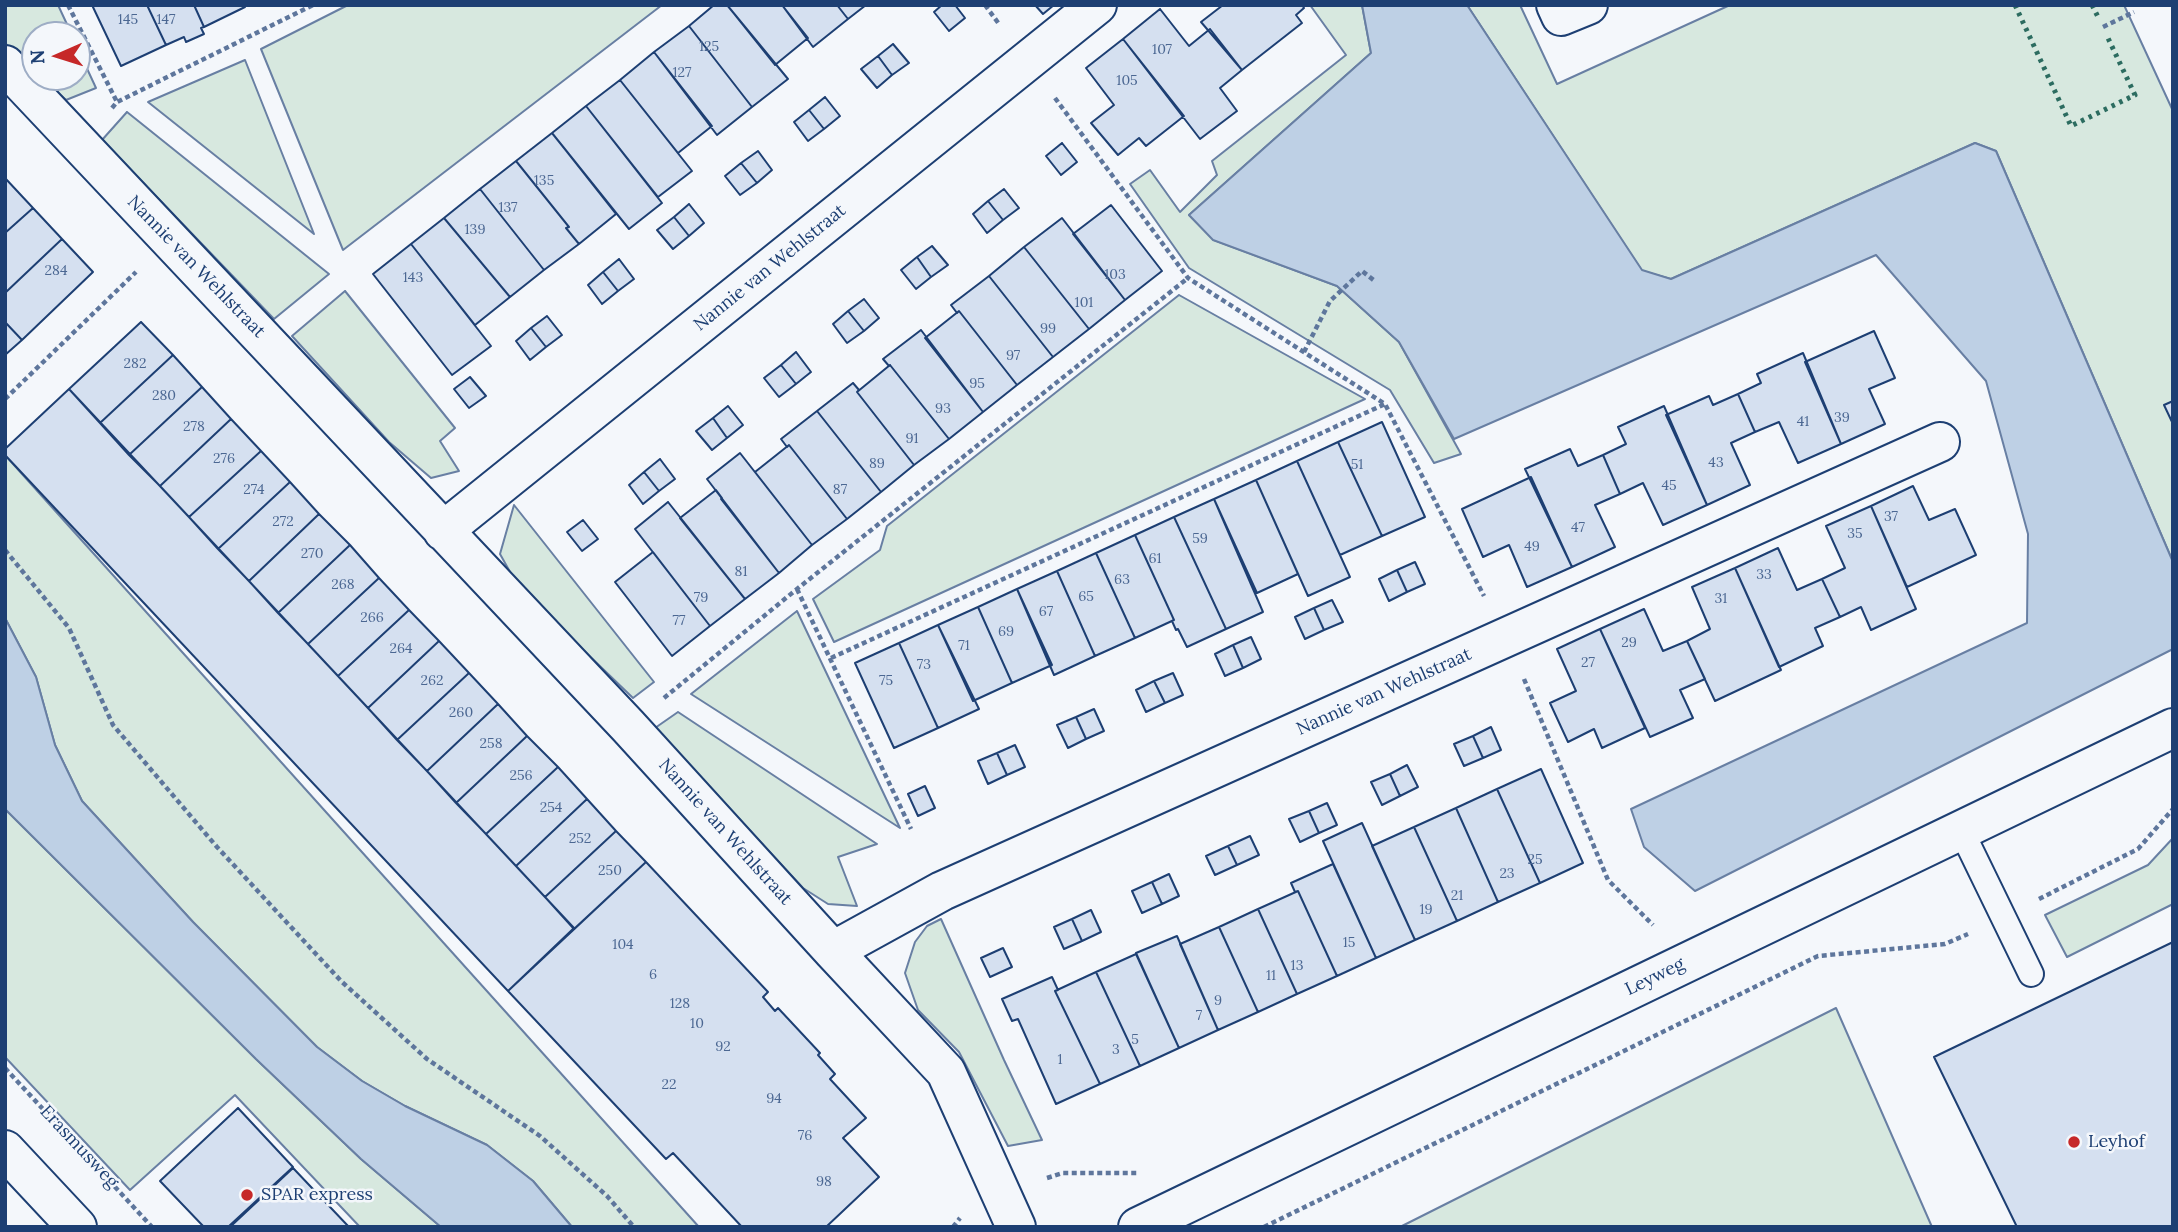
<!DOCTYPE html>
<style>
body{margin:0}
#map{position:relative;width:2178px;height:1232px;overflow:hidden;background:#f4f7fb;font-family:Lora,serif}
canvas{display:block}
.frame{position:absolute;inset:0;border:7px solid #1d3f73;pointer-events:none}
.north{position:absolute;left:21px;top:21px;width:70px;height:70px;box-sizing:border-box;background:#f4f7fb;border:2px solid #9eadc5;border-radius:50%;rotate:267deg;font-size:19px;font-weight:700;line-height:28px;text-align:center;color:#1d3f73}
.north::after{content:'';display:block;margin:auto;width:24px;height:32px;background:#c62828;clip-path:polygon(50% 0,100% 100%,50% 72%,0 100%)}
</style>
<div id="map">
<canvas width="2178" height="1232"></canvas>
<div class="frame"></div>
<div class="north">N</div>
</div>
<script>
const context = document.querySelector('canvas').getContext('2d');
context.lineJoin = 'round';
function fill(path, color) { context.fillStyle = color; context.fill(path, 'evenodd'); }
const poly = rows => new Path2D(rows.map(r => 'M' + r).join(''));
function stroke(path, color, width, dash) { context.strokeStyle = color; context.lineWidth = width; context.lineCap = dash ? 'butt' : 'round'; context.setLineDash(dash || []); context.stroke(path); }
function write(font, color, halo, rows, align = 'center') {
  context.font = font + ' Lora,serif'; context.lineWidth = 5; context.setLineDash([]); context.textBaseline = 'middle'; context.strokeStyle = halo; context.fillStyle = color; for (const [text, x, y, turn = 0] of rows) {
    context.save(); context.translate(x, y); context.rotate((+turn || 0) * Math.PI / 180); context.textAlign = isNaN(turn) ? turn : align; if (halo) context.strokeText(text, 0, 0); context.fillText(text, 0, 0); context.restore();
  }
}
const green = poly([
 [5,5,58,5,72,35,35,35,35,72,5,43,5,5],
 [348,5,662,5,343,250,261,49,348,5],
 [1310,5,1362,5,1371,53,1189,215,1214,240,1337,286,1399,342,1461,454,1434,463,1390,390,1189,268,1130,184,1150,170,1180,212,1217,175,1212,161,1346,55,1310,5],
 [1467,5,1520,5,1557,84,1730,5,2124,5,2173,111,2173,562,1996,151,1975,143,1671,279,1642,271,1467,5],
 [77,47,96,88,66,100,40,77,77,77,77,47],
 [245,60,314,234,148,102,245,60],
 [127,112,329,274,274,319,102,140,127,112],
 [345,291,455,428,440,441,459,471,431,478,389,442,292,336,345,291],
 [1179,295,1365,399,834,642,813,599,880,550,887,526,1179,295],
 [5,455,699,1227,572,1227,533,1181,487,1145,405,1106,362,1081,317,1047,193,922,82,801,55,745,36,677,5,618,5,455],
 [514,505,654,682,633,698,519,588,500,554,514,505],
 [797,611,900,828,691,694,797,611],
 [678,712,877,844,838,857,857,906,828,904,803,888,655,728,678,712],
 [5,809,256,1059,361,1159,441,1227,360,1227,235,1095,130,1190,5,1057,5,809],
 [2173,838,2173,904,2067,957,2045,915,2148,865,2173,838],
 [941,919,1004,1060,1042,1140,1008,1146,959,1052,918,1010,905,973,915,942,927,926,941,919],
 [1836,1008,1932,1227,1400,1227,1836,1008]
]);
fill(green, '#d7e8df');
stroke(green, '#687fa3', 2);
const water = poly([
 [1362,5,1467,5,1642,270,1671,279,1975,143,1996,151,2173,562,2173,649,1695,891,1644,847,1631,809,2027,623,2028,534,1986,381,1876,255,1454,439,1399,342,1337,286,1213,240,1189,215,1371,53,1362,5],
 [5,618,36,677,55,745,82,801,193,922,317,1047,362,1081,405,1106,487,1145,533,1181,572,1227,441,1227,361,1159,256,1059,5,809,5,618]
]);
fill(water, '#bed0e5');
stroke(water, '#687fa3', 2);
const building = poly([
 [92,5,147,5,166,45,121,66,92,5],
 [147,5,194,5,204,27,201,28,204,34,186,42,184,37,166,45,147,5],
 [194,5,245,5,245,7,204,27,194,5],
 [714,5,727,5,788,79,752,107,689,26,714,5],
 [727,5,782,5,808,38,775,65,727,5],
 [782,5,837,5,848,19,813,47,782,5],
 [837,5,866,5,848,19,837,5],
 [942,5,955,5,965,18,949,31,934,12,942,5],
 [1035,5,1054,5,1043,14,1035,5],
 [1223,5,1302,5,1304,8,1296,15,1302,23,1242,70,1201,22,1223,5],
 [1160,9,1189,46,1210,29,1242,70,1220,88,1237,111,1200,139,1123,39,1160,9],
 [689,26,752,107,717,135,654,52,689,26],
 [1123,39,1184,116,1146,146,1139,138,1118,155,1091,123,1114,105,1086,68,1123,39],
 [893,44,909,63,892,75,878,56,893,44],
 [654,52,712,126,678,153,620,80,654,52],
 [878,56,892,75,877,88,861,69,878,56],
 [620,80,692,171,658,197,586,106,620,80],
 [825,97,840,116,824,129,809,110,825,97],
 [586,106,662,203,629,229,552,133,586,106],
 [809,110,824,129,808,141,794,122,809,110],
 [552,133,616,214,579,244,566,228,569,227,516,161,552,133],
 [1062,143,1077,162,1061,175,1046,156,1062,143],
 [758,151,772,170,757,183,741,163,758,151],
 [516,161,569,227,566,228,579,244,544,270,480,189,516,161],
 [741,163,757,183,740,195,725,176,741,163],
 [5,178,33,208,5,233,5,178],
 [480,189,544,270,510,297,444,218,480,189],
 [1004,189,1019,208,1003,220,988,201,1004,189],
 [988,201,1003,220,987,233,973,214,988,201],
 [689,204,704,223,689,236,674,217,689,204],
 [1111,205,1162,271,1125,300,1073,234,1111,205],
 [33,208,62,239,5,293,5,233,33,208],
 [674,217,689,236,673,249,657,230,674,217],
 [444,218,510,297,475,325,411,244,444,218],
 [1062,218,1125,300,1089,329,1024,247,1062,218],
 [62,239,93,272,22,340,5,322,5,293,62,239],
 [411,244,491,346,452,375,373,274,411,244],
 [932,246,948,265,931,277,917,257,932,246],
 [1024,247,1089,329,1053,357,989,276,1024,247],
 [917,257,931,277,916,289,901,270,917,257],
 [619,259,634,279,618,291,603,272,619,259],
 [603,272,618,291,602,304,588,285,603,272],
 [989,276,1053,357,1017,385,959,311,957,313,951,305,989,276],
 [864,299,879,318,864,331,848,311,864,299],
 [848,311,864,331,847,343,833,324,848,311],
 [959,311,1017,385,983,412,925,338,959,311],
 [547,316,562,335,546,347,531,328,547,316],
 [5,322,22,340,5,355,5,322],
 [141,322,173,355,100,423,69,389,141,322],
 [531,328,546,347,530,360,516,341,531,328],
 [921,330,983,412,949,439,890,365,889,366,883,359,921,330],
 [1874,331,1895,378,1869,389,1885,424,1841,444,1805,362,1874,331],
 [796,352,811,372,796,384,781,365,796,352],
 [1803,353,1841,444,1798,463,1779,422,1755,432,1738,394,1761,383,1757,374,1803,353],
 [173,355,202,387,129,455,100,423,173,355],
 [781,365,796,384,779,397,764,378,781,365],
 [890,365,949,439,914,465,857,392,890,365],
 [470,377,486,396,469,408,454,389,470,377],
 [853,383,859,390,857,392,914,465,881,492,817,411,853,383],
 [202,387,231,419,160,486,129,455,202,387],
 [69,389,574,928,508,991,5,455,5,449,69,389],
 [1738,394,1755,432,1731,443,1750,485,1707,505,1666,415,1709,396,1713,405,1738,394],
 [2173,401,2173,424,2164,405,2173,401],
 [728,406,743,425,727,438,713,418,728,406],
 [1664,406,1707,505,1663,525,1643,483,1620,494,1603,455,1626,444,1618,427,1664,406],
 [817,411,881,492,847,519,789,445,787,447,781,439,817,411],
 [713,418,727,438,712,450,696,431,713,418],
 [231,419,261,451,189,517,160,486,231,419],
 [1382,422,1425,517,1382,536,1338,442,1382,422],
 [1338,442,1382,536,1340,555,1297,461,1338,442],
 [789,445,847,519,812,545,755,472,789,445],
 [1570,449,1578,466,1603,455,1620,494,1595,505,1615,547,1572,567,1525,469,1570,449],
 [261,451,290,482,218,549,189,517,261,451],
 [740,453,812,545,779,573,707,479,740,453],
 [660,459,675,479,659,491,644,472,660,459],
 [1297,461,1350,577,1308,596,1256,480,1297,461],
 [644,472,659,491,643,504,629,485,644,472],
 [1531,477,1572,567,1527,587,1509,545,1483,557,1462,509,1531,477],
 [1256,480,1298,574,1257,593,1214,499,1256,480],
 [290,482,319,514,249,581,218,549,290,482],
 [1913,486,1929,520,1955,509,1976,555,1907,587,1871,506,1913,486],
 [716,490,722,498,721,499,779,573,745,599,680,518,716,490],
 [1214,499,1263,612,1226,629,1174,517,1214,499],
 [668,502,745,599,710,626,635,529,668,502],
 [1871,506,1916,609,1871,630,1861,607,1840,617,1822,579,1845,568,1826,526,1871,506],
 [319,514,350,545,278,613,249,581,319,514],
 [1174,517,1226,629,1187,647,1178,629,1176,630,1172,621,1174,620,1135,535,1174,517],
 [583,520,598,539,582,551,567,532,583,520],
 [1135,535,1174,620,1135,638,1096,553,1135,535],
 [350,545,379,578,308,644,278,613,350,545],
 [1778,548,1797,590,1822,579,1840,617,1815,628,1823,646,1779,667,1735,568,1778,548],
 [653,552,710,626,672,656,615,582,653,552],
 [1096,553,1135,638,1095,656,1057,571,1096,553],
 [1415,562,1425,584,1407,592,1397,570,1415,562],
 [1735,568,1781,670,1715,701,1687,641,1710,629,1692,587,1735,568],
 [1397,570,1407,592,1389,601,1379,579,1397,570],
 [1057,571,1095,656,1054,675,1017,589,1057,571],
 [379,578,409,610,338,676,308,644,379,578],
 [1017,589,1052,665,1012,683,978,607,1017,589],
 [1332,600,1343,622,1324,630,1314,608,1332,600],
 [978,607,1012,683,973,701,938,625,978,607],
 [1314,608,1324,630,1305,639,1295,617,1314,608],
 [1644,609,1663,651,1687,641,1705,679,1680,690,1693,718,1650,737,1600,629,1644,609],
 [409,610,439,641,368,708,338,676,409,610],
 [938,625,979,709,938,728,899,643,938,625],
 [1600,629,1645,728,1602,748,1594,729,1568,742,1550,703,1576,691,1557,649,1600,629],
 [1251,637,1261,659,1243,668,1233,645,1251,637],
 [439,641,469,673,397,740,368,708,439,641],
 [899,643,938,728,894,748,855,663,899,643],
 [1233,645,1243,668,1225,676,1215,654,1233,645],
 [469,673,498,704,427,771,397,740,469,673],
 [1173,673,1183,695,1165,703,1154,681,1173,673],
 [1154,681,1165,703,1146,712,1136,690,1154,681],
 [498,704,527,736,456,803,427,771,498,704],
 [1094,709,1104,731,1086,739,1076,717,1094,709],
 [1076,717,1086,739,1068,748,1057,725,1076,717],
 [1491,727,1501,750,1483,758,1473,736,1491,727],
 [527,736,558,767,486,834,456,803,527,736],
 [1473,736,1483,758,1464,766,1454,744,1473,736],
 [1015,745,1025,767,1007,775,997,753,1015,745],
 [997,753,1007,775,988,784,978,761,997,753],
 [1407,765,1418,787,1400,796,1390,774,1407,765],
 [558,767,587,799,516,866,486,834,558,767],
 [1541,769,1583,863,1540,883,1497,789,1541,769],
 [1390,774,1400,796,1382,805,1371,782,1390,774],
 [925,786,935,808,918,816,908,794,925,786],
 [1497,789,1540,883,1498,902,1456,808,1497,789],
 [587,799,616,831,545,897,516,866,587,799],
 [1327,803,1337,825,1319,833,1309,811,1327,803],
 [1456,808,1498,902,1457,921,1414,827,1456,808],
 [1309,811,1319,833,1300,842,1289,819,1309,811],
 [1362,823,1415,940,1376,958,1323,841,1362,823],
 [1414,827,1457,921,1415,940,1372,846,1414,827],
 [616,831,646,862,574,929,545,897,616,831],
 [1250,836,1259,855,1237,865,1228,846,1250,836],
 [1228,846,1237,865,1215,875,1206,856,1228,846],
 [646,862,768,992,763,997,775,1011,778,1008,820,1053,818,1055,835,1074,830,1079,866,1118,843,1138,879,1177,826,1227,742,1227,673,1153,666,1159,508,991,646,862],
 [1333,864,1376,958,1337,976,1298,891,1295,892,1291,883,1333,864],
 [1169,874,1179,896,1162,904,1152,882,1169,874],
 [1152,882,1162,904,1142,913,1132,891,1152,882],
 [1298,891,1337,976,1297,994,1258,909,1298,891],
 [1258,909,1297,994,1258,1012,1219,927,1258,909],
 [1091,910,1101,932,1082,941,1072,919,1091,910],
 [1072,919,1082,941,1064,949,1054,927,1072,919],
 [1219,927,1258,1012,1218,1030,1180,944,1219,927],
 [1177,936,1218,1030,1179,1048,1136,953,1177,936],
 [2173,942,2173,1227,2017,1227,1934,1057,2173,942],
 [1003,948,1012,967,990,977,981,958,1003,948],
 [1136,954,1179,1048,1140,1066,1096,972,1136,954],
 [1096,972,1140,1066,1100,1084,1055,991,1096,972],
 [1052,977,1058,990,1055,991,1100,1084,1056,1104,1018,1019,1012,1021,1002,999,1052,977],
 [238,1108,293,1167,228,1227,204,1227,160,1181,238,1108],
 [293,1168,349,1227,230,1227,293,1168]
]);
fill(building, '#d5e0f0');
stroke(building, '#1d3f73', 2);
const service = poly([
 [1961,830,2031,974]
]);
const minor = poly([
 [1556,5,1561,16,1588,5],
 [5,65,628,726,833,951,946,1072,1016,1227],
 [443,531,1097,5],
 [833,951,942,891,1940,442],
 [1138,1227,2173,728]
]);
const secondary = poly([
 [5,1150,77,1227]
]);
stroke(service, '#1d3f73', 28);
stroke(minor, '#1d3f73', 42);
stroke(secondary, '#1d3f73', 42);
stroke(poly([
 [68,5,117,102],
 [985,5,999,24],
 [2103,27,2134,12],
 [1055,98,1188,278,1385,404,1484,596],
 [112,108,117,102,313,5],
 [1304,352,1330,301,1362,271,1376,282],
 [5,399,136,272],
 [5,550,69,628,113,725,217,847,341,981,427,1059,540,1136,607,1196,634,1227],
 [797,589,911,829],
 [831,658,1385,404],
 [1524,679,1608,880,1653,925],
 [664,698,797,589,1188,278],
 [2039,899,2138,849,2173,809],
 [5,1068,152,1227],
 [1047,1178,1063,1173,1139,1173],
 [953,1227,960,1218],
 [1264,1227,1818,956,1945,944,1968,934]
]), '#5e769c', 4.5, [5, 3.5]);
stroke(service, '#f4f7fb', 24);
stroke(minor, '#f4f7fb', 38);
stroke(secondary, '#f4f7fb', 38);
stroke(poly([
 [2015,5,2071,126,2135,95,2107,36],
 [2092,5,2098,17]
]), '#2c6c60', 5, [3.5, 5]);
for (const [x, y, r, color] of [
 [2074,1142,7,"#c62828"],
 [247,1195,7,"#c62828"]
]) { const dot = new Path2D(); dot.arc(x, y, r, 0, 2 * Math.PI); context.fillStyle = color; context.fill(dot); stroke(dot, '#f4f7fb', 2.5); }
write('14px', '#4b6792', null, [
 ["145",128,20],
 ["147",166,20],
 ["125",709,47],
 ["107",1162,50],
 ["127",682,73],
 ["105",1127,81],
 ["135",544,181],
 ["137",508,208],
 ["139",475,230],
 ["284",56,271],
 ["103",1115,275],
 ["143",413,278],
 ["101",1084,303],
 ["99",1048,329],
 ["97",1013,356],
 ["282",135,364],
 ["95",977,384],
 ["280",164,396],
 ["93",943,409],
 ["39",1842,418],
 ["41",1803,422],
 ["278",194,427],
 ["91",912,439],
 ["276",224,459],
 ["43",1716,463],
 ["89",877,464],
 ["51",1357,465],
 ["45",1669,486],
 ["274",254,490],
 ["87",840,490],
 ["37",1891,517],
 ["272",283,522],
 ["47",1578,528],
 ["35",1855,534],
 ["59",1200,539],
 ["49",1532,547],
 ["270",312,554],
 ["61",1155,559],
 ["81",741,572],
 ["33",1764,575],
 ["63",1122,580],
 ["268",343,585],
 ["65",1086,597],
 ["79",701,598],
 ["31",1721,599],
 ["67",1046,612],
 ["266",372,618],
 ["77",679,621],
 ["69",1006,632],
 ["29",1629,643],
 ["71",964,646],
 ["264",401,649],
 ["27",1588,663],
 ["73",924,665],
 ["262",432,681],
 ["75",886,681],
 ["260",461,713],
 ["258",491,744],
 ["256",521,776],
 ["254",551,808],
 ["252",580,839],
 ["25",1535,860],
 ["250",610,871],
 ["23",1507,874],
 ["21",1457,896],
 ["19",1426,910],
 ["15",1349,943],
 ["104",623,945],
 ["13",1297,966],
 ["6",653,975],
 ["11",1271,976],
 ["9",1218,1001],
 ["128",680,1004],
 ["7",1199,1016],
 ["10",697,1024],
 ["5",1135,1040],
 ["92",723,1047],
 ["3",1116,1050],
 ["1",1060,1060],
 ["22",669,1085],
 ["94",774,1099],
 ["76",805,1136],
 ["98",824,1182]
]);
write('18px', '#1d3f73', '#f4f7fb', [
 ["Nannie van Wehlstraat",196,267,46],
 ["Nannie van Wehlstraat",770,268,-39],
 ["Nannie van Wehlstraat",1384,692,-24],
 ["Nannie van Wehlstraat",725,832,48],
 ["Leyweg",1655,977,-26],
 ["Erasmusweg",79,1147,47]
]);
write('18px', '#1d3f73', '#f4f7fb', [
 ["Leyhof",2088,1142],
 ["SPAR express",261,1195]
], 'left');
</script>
